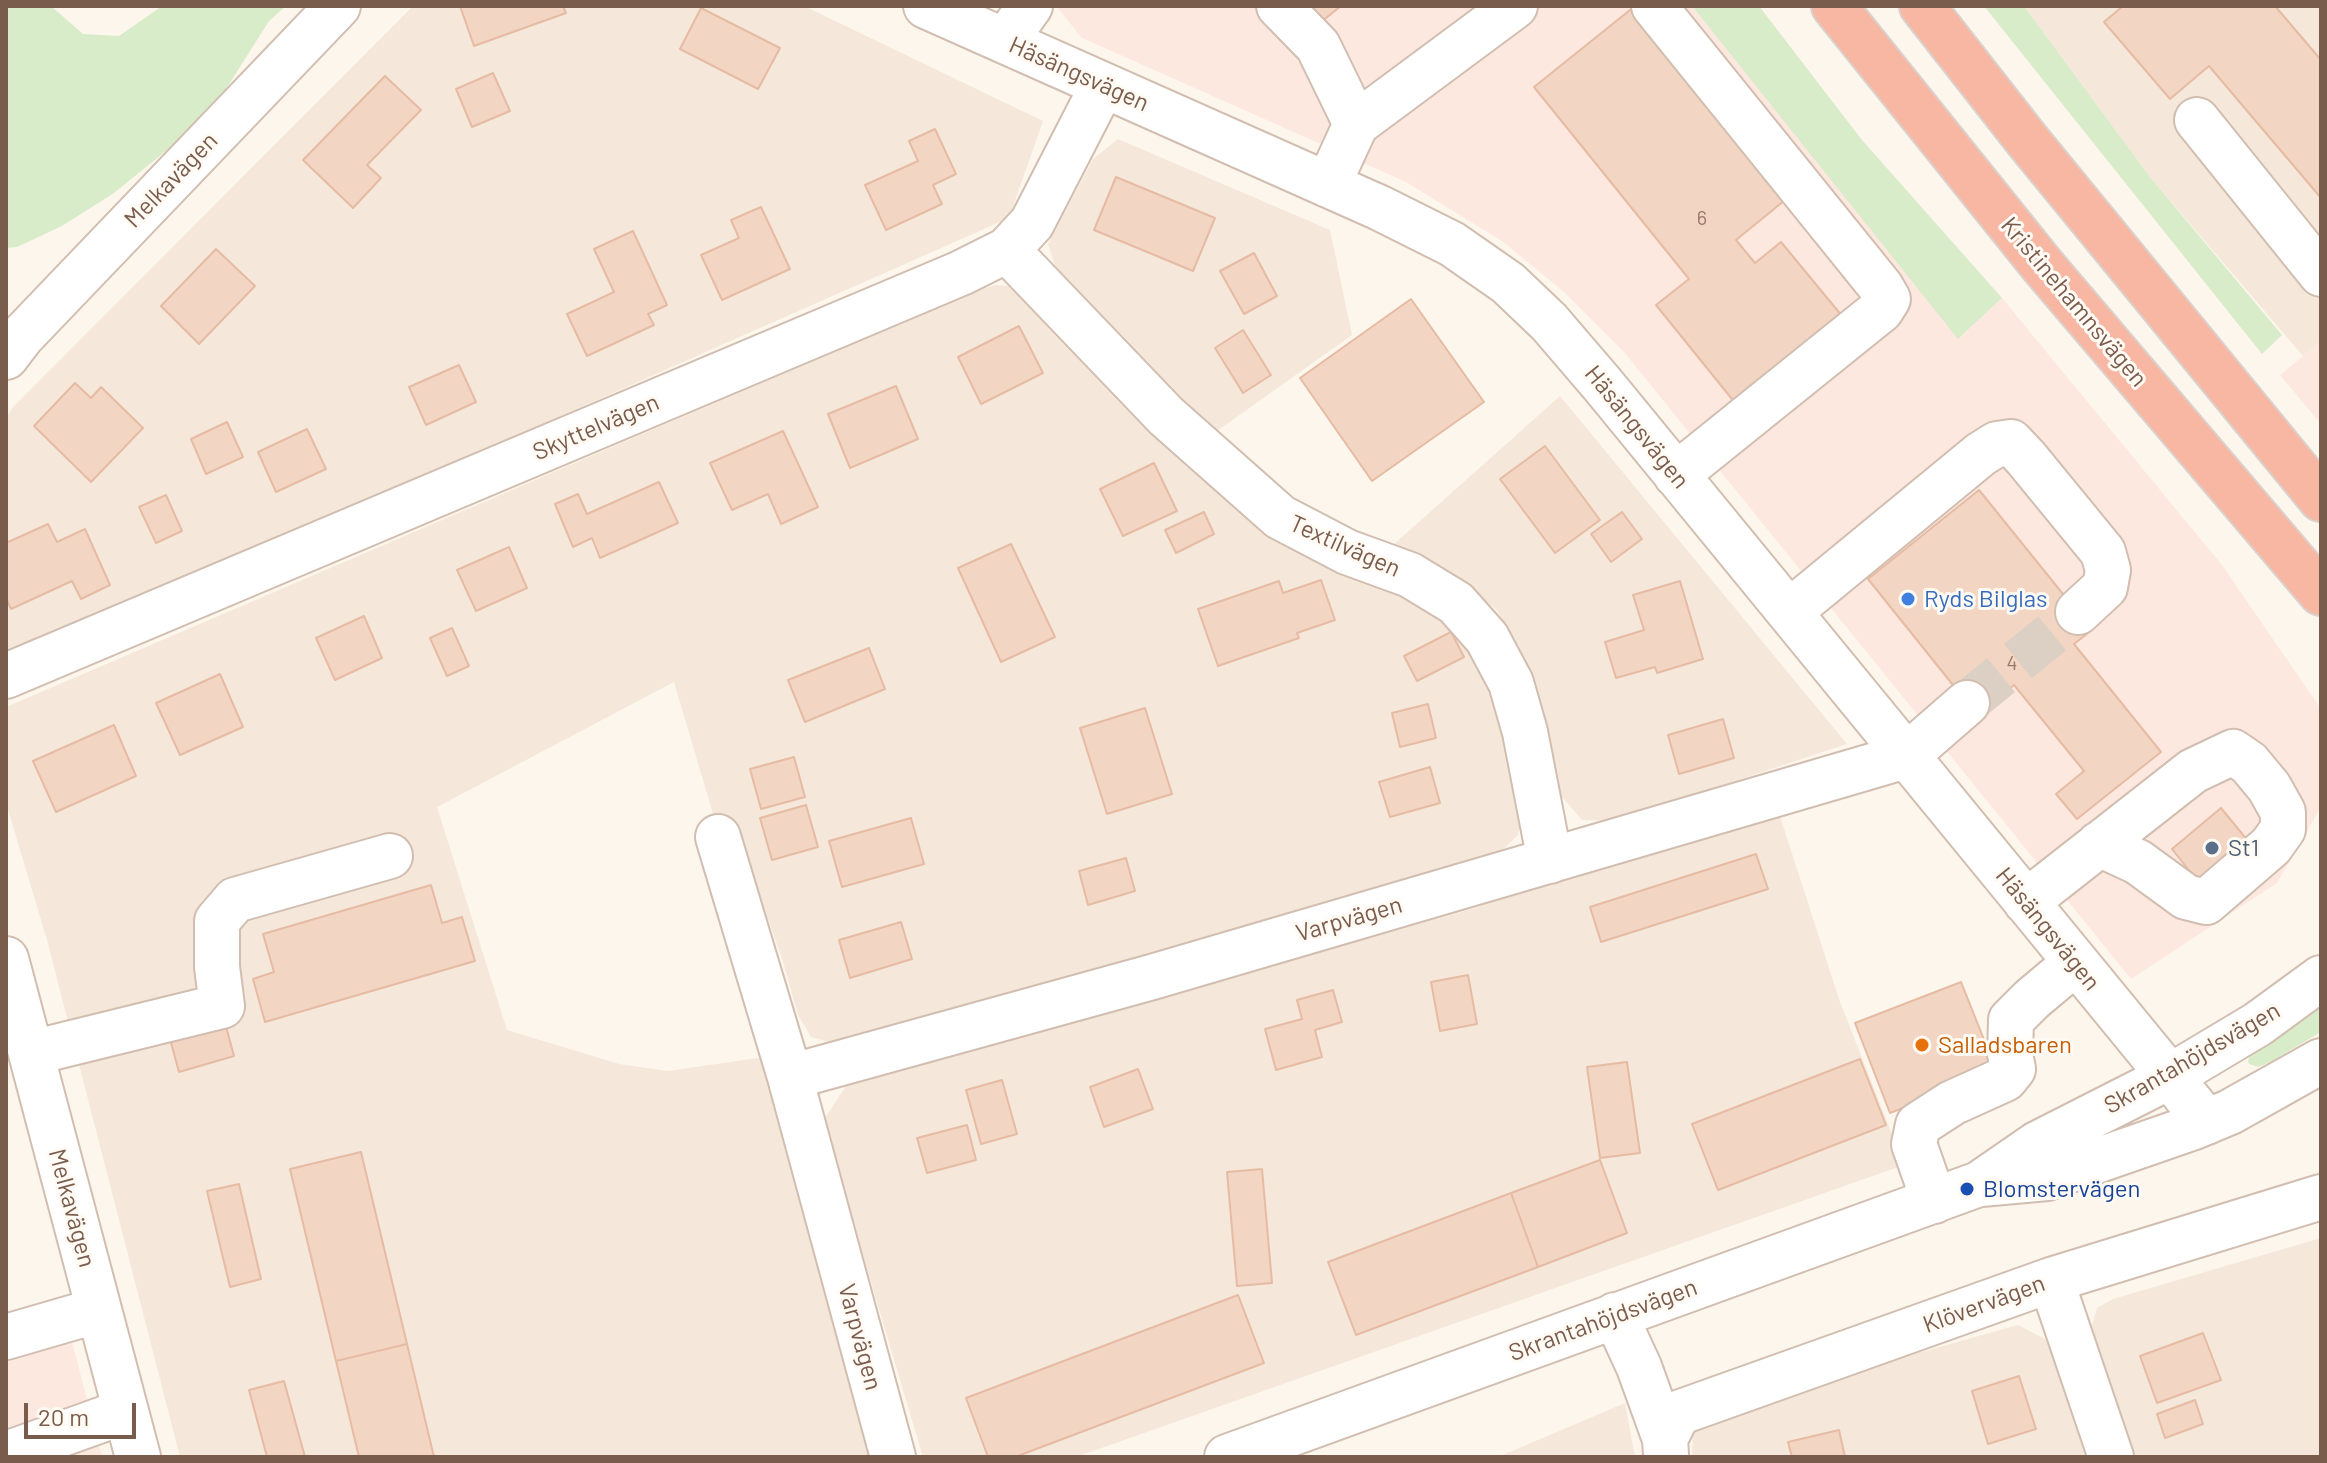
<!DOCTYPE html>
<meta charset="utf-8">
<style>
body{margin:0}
#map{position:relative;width:2327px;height:1463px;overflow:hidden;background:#fdf6ec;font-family:Barlow,sans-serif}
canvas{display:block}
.frame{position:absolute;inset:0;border:8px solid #7a5c4d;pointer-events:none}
.scale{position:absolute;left:24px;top:1403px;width:112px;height:36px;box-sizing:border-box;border:4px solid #7a5c4d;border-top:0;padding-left:10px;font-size:24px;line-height:28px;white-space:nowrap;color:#7a5c4d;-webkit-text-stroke:6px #fffaf3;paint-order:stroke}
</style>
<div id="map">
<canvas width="2327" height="1463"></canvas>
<div class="frame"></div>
<div class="scale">20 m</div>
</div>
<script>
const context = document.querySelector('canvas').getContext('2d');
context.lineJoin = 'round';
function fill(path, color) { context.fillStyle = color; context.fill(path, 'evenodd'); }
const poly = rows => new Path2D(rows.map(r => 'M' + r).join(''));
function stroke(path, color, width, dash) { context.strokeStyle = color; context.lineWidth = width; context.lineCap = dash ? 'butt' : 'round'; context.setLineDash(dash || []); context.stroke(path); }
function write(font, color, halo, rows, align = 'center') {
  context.font = font + ' Barlow,sans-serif'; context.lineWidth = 6; context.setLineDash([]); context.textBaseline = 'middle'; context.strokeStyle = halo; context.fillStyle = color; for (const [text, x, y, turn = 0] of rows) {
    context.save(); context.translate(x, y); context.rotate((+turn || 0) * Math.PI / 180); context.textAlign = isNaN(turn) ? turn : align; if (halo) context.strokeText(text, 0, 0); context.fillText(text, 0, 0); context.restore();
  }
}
fill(poly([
 [413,6,804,6,1043,121,1009,218,6,661,6,418,13,407],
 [2024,6,2321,6,2321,341,2303,356,2150,177],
 [1118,139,1330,230,1352,335,1210,436,1056,269,1048,244,1093,159],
 [996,285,1017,287,1486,653,1526,787,1518,835,1493,859,833,1043,811,1037,798,1015,783,962,744,849,724,851,674,682,437,807,507,1030,619,1064,668,1071,765,1057,873,1457,180,1457,47,940,6,803,6,707,976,291],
 [1560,396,1847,744,1613,821,1582,820,1556,790,1519,646,1496,609,1442,567,1392,546],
 [1777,807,1839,999,1904,1165,1076,1457,923,1457,823,1121,848,1083,1472,909],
 [2321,1238,2321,1457,2131,1457,2096,1354,2091,1329,2097,1308,2113,1299],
 [2018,1325,2045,1339,2059,1367,2089,1457,1692,1457,1693,1426,1714,1410],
 [1625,1403,1635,1457,1498,1457]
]), '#f5e8da');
fill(poly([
 [1056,6,1692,6,1959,338,2002,298,2222,565,2321,709,2321,807,2277,883,2131,979,1624,352,1565,293,1502,241,1406,182,1082,38],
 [2321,341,2321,424,2280,375],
 [60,1296,102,1457,6,1457,6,1314]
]), '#fde8e0');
fill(poly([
 [6,6,51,6,83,34,119,36,162,6,286,6,269,21,209,116,114,193,62,226,17,247,6,248],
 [1692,6,1759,6,1862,140,2002,298,1958,339],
 [1984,6,2024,6,2150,177,2282,335,2262,354],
 [2321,1007,2321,1032,2270,1062,2258,1067,2249,1064,2248,1061,2251,1053]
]), '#d8ecc9');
const building = poly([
 [460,6,563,6,566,13,474,46,460,6],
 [1308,6,1341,6,1321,22,1308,6],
 [1635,6,1790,196,1736,240,1755,263,1781,242,1847,322,1740,409,1656,305,1689,279,1534,87,1635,6],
 [2123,6,2275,6,2321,60,2321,198,2209,66,2170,99,2104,22,2123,6],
 [701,8,780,48,758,89,680,49,701,8],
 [493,73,510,111,472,127,456,89,493,73],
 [385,76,421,110,367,165,381,178,353,208,303,160,385,76],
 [935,129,956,174,933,185,942,204,886,230,865,185,918,161,909,141,935,129],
 [1116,177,1215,218,1193,271,1094,230,1116,177],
 [761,207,790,269,722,300,701,255,739,238,731,220,761,207],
 [633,231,667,305,648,314,654,325,587,356,567,314,614,292,594,249,633,231],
 [216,249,255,286,199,344,161,306,216,249],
 [1254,253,1277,296,1244,314,1220,271,1254,253],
 [1411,299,1484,402,1372,481,1300,378,1411,299],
 [1019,326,1043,373,981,404,958,357,1019,326],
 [1243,330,1271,375,1243,393,1215,348,1243,330],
 [459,365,476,402,426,425,409,387,459,365],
 [75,383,91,398,101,387,143,428,91,482,34,426,75,383],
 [896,386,918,439,850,468,828,414,896,386],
 [227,422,243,457,206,474,191,439,227,422],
 [307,429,326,469,276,492,258,452,307,429],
 [783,431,818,507,781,524,768,494,732,510,710,463,783,431],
 [1545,446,1600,520,1555,553,1500,479,1545,446],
 [1154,463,1177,511,1123,536,1100,489,1154,463],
 [659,482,678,523,600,558,592,538,573,547,555,504,578,494,587,514,659,482],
 [1979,490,2092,630,2074,644,2161,752,2077,819,2056,794,2084,771,2014,685,1977,715,1868,579,1979,490],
 [166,495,182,531,156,543,139,507,166,495],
 [1204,512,1214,534,1176,553,1165,530,1204,512],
 [1622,512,1642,539,1611,562,1591,534,1622,512],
 [48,524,57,542,85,529,110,585,81,599,72,581,11,609,6,598,6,543,48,524],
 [1011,544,1055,637,1001,662,958,568,1011,544],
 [509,547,527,588,476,611,457,570,509,547],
 [1321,580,1335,620,1297,633,1299,638,1218,666,1198,609,1279,581,1283,593,1321,580],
 [1680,581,1703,659,1657,673,1655,667,1616,678,1605,642,1644,630,1633,595,1680,581],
 [364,616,382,658,335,680,316,638,364,616],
 [452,628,469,666,447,676,430,638,452,628],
 [1451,632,1464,657,1417,681,1404,656,1451,632],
 [869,648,885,689,805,722,788,680,869,648],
 [220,674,243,727,180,755,156,703,220,674],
 [1428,704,1436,738,1400,747,1392,713,1428,704],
 [1145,708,1172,794,1107,814,1080,728,1145,708],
 [1723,719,1734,758,1679,774,1668,735,1723,719],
 [114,725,136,776,56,812,33,761,114,725],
 [794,757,805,797,761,809,750,769,794,757],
 [1430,767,1440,803,1390,817,1379,782,1430,767],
 [806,805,818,847,772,860,760,818,806,805],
 [2221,808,2253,847,2203,888,2172,849,2221,808],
 [911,818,924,864,842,887,829,841,911,818],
 [1756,854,1768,889,1601,942,1590,907,1756,854],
 [1126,858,1135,891,1088,905,1079,871,1126,858],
 [431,885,442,923,462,917,475,961,265,1022,253,979,274,972,263,934,431,885],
 [901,922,912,959,850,978,839,940,901,922],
 [1468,975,1477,1024,1440,1031,1431,982,1468,975],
 [1961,982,1997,1072,1890,1113,1855,1023,1961,982],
 [1333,990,1342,1022,1315,1030,1322,1057,1276,1070,1265,1029,1302,1019,1297,1000,1333,990],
 [225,1023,234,1056,179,1072,170,1039,225,1023],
 [1860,1059,1886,1125,1718,1190,1692,1124,1860,1059],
 [1627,1062,1640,1153,1600,1158,1587,1067,1627,1062],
 [1138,1069,1153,1109,1104,1127,1090,1087,1138,1069],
 [1002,1080,1017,1134,981,1144,966,1090,1002,1080],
 [967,1125,976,1160,927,1173,917,1138,967,1125],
 [361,1152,407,1344,336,1361,290,1169,361,1152],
 [1600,1160,1627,1233,1538,1267,1511,1193,1600,1160],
 [1262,1169,1272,1283,1237,1286,1227,1172,1262,1169],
 [239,1184,261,1279,230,1287,207,1191,239,1184],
 [1511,1193,1538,1267,1356,1335,1328,1262,1511,1193],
 [1238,1295,1264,1363,1015,1457,988,1457,966,1398,1238,1295],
 [2203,1333,2221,1380,2157,1403,2140,1356,2203,1333],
 [407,1344,434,1457,359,1457,336,1361,407,1344],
 [2019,1376,2036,1429,1988,1444,1972,1391,2019,1376],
 [284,1381,305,1457,267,1457,249,1390,284,1381],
 [2195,1400,2203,1424,2165,1438,2157,1414,2195,1400],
 [1839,1430,1845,1457,1792,1457,1788,1442,1839,1430]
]);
fill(building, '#f3d5c3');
stroke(building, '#e6bba3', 2);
stroke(poly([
 [1967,703,2078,612]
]), '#dcd0c4', 44, [44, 22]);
const minor = poly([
 [926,6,1380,208,1452,244,1508,283,1549,322,1603,385,2207,1122],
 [1279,6,1318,46,1356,124,1328,185],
 [1654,6,1881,287,1888,299,1881,310,1676,475],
 [1005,41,1030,6],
 [2197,120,2321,274],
 [1356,124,1515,6],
 [1007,250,1166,416,1280,517,1347,552,1410,575,1456,603,1487,638,1511,683,1525,732,1550,861],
 [6,357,22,336,338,6],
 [1789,612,1981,454,1997,444,2011,442,2026,458,2103,552,2108,570,2105,587,2078,612],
 [6,676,961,273,1007,250,1032,223,1103,85],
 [718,837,790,1077,893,1457],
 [2026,902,2193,771,2233,752,2249,763,2269,787,2283,812,2283,829,2271,846,2206,902,2186,897,2138,862,2099,844],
 [6,959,138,1457],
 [31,1053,222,1006,217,967,217,921,235,900,390,856],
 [790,1077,1152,977,1906,756,1967,703],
 [1981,1184,2047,1178,2194,1127,2230,1112,2321,1061],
 [1934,1201,1914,1144,1918,1125,1952,1103,2005,1079,2013,1069,2010,1054,2011,1020,2032,999,2075,963],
 [2051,1280,2111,1457],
 [1615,1315,1639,1367,1665,1439,1666,1455],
 [6,1337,99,1310],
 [1665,1439,1678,1413,2051,1280,2321,1197],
 [6,1454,126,1411],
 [1227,1457,1979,1184,2037,1144,2171,1076,2258,1024,2321,978]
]);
const highway = poly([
 [1834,6,2042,265,2321,593],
 [1922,6,2027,140,2321,499]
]);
stroke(minor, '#d1beb0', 48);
stroke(highway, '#dad1cd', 48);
stroke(minor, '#fff', 44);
stroke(highway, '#f7b7a3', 44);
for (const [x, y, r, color] of [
 [1908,599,8,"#3f7fe0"],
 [2212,848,8,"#5c6f8a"],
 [1922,1045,8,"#e8710a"],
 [1967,1189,8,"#1a4fb4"]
]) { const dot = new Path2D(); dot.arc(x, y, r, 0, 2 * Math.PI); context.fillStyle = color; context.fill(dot); stroke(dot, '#fffaf3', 3); }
write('20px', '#987a6a', null, [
 ["6",1702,218],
 ["4",2012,663]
]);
write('24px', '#7a5c4d', '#fffaf3', [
 ["Häsängsvägen",1079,74,24],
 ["Melkavägen",171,180,-46],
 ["Kristinehamnsvägen",2074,302,50],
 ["Skyttelvägen",596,427,-23],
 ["Häsängsvägen",1637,427,51],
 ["Textilvägen",1345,546,24],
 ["Varpvägen",1349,919,-16],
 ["Häsängsvägen",2048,929,51],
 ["Skrantahöjdsvägen",2192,1058,-30],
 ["Melkavägen",72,1208,75],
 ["Klövervägen",1984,1304,-20],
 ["Skrantahöjdsvägen",1603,1320,-20],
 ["Varpvägen",860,1337,75]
]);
write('24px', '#366cbe', '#fffaf3', [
 ["Ryds Bilglas",1924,599]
], 'left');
write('24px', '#4e5e75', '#fffaf3', [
 ["St1",2228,848]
], 'left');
write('24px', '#c56008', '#fffaf3', [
 ["Salladsbaren",1938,1045]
], 'left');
write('24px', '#164399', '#fffaf3', [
 ["Blomstervägen",1983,1189]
], 'left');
</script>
